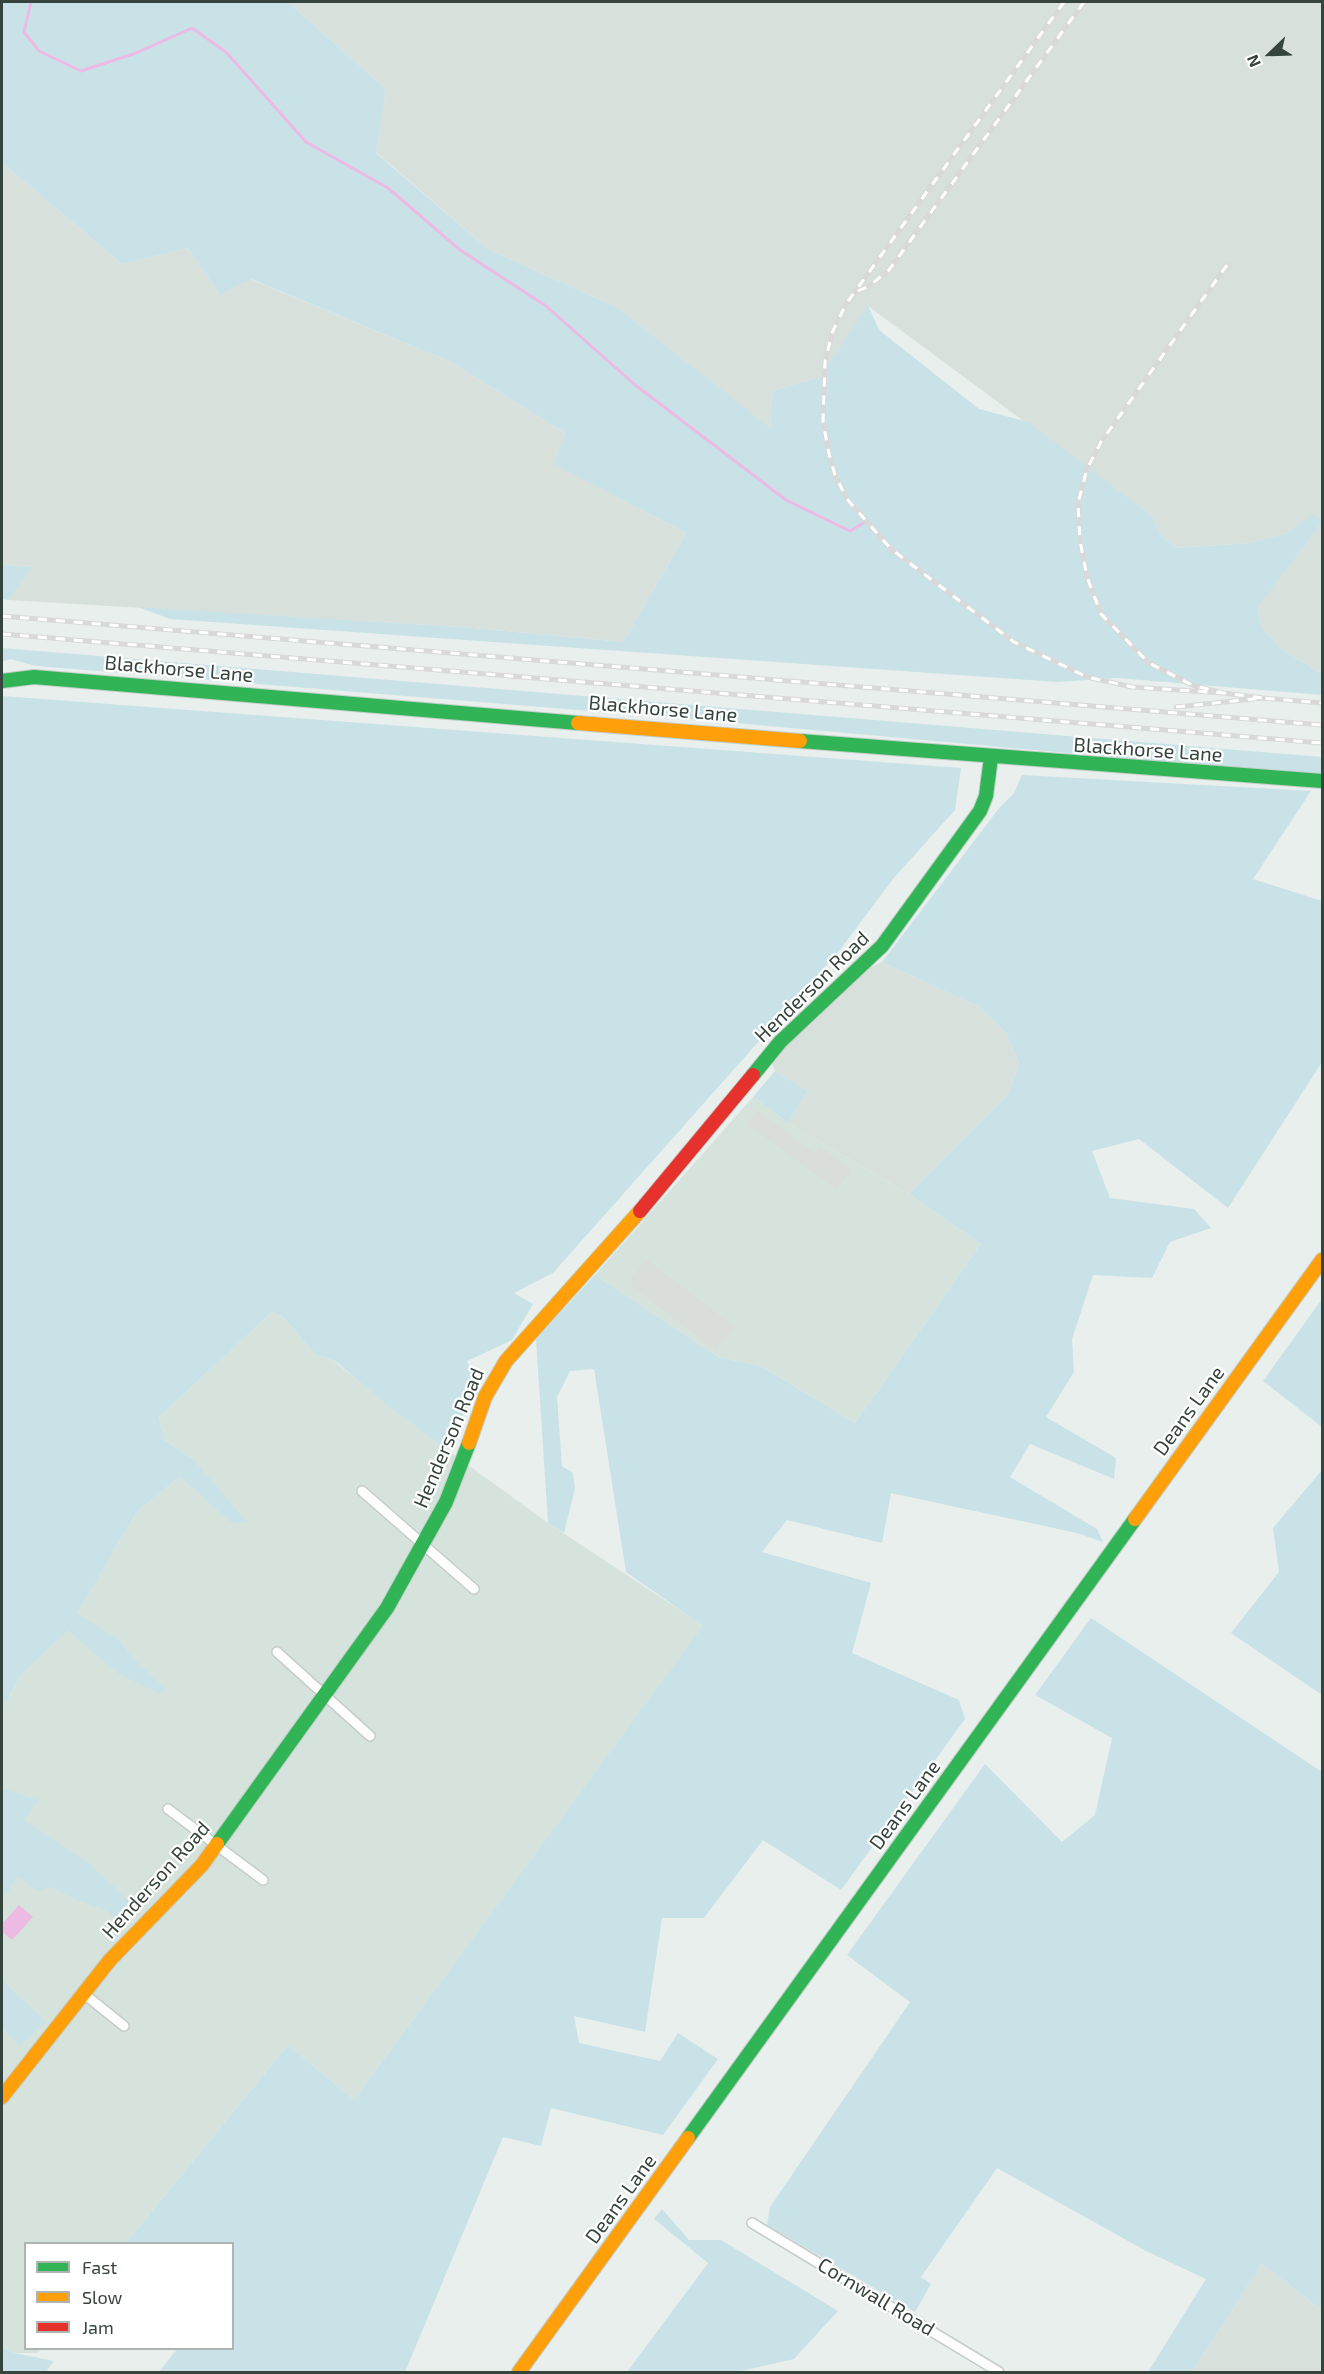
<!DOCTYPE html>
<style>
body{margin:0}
#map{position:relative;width:1324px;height:2374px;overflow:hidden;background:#e9efec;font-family:"Exo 2",sans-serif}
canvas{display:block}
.frame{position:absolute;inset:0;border:3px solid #35443c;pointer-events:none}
.legend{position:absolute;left:24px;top:2242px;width:210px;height:108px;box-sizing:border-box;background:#fff;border:2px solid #aeb4b1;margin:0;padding:8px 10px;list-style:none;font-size:18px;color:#35443c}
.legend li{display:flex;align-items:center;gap:12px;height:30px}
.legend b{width:30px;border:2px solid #aeb4b1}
.north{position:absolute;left:1240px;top:24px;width:60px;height:60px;-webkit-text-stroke:4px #fff;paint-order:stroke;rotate:247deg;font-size:16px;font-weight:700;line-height:24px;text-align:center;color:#35443c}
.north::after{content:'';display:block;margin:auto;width:21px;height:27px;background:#35443c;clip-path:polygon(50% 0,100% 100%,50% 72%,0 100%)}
</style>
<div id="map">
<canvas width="1324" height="2374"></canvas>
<div class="frame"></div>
<ul class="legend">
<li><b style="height:8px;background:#30b455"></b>Fast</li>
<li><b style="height:8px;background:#ff9f0a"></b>Slow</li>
<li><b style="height:8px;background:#e5322d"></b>Jam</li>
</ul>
<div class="north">N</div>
</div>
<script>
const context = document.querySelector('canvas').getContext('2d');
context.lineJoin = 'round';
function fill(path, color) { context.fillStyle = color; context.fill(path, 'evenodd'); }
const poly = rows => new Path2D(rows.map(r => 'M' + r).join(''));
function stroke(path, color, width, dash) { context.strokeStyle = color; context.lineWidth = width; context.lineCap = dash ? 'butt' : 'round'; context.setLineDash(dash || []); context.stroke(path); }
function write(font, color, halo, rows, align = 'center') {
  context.font = font + ' "Exo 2",sans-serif'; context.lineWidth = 4.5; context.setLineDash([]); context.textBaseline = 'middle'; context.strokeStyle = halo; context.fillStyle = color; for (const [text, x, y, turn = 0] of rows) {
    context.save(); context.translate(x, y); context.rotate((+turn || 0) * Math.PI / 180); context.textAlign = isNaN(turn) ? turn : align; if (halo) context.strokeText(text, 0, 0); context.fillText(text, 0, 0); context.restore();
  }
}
fill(poly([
 [753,1097,788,1123,909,1194,981,1244,855,1423,759,1365,720,1358,595,1275],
 [272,1312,282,1316,316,1355,331,1359,442,1446,548,1523,704,1626,354,2100,288,2045,126,2243,26,2244,26,2348,41,2349,38,2353,14,2353,2,2347,2,1710,21,1675,68,1629,136,1513,180,1476,193,1459,164,1440,159,1417]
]), '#d6e3dd');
fill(poly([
 [288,2,1322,2,1322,520,1313,515,1285,534,1249,543,1178,548,1160,535,1152,516,868,306,820,377,772,391,770,429,618,308,488,249,376,152,386,89],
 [2,163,122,264,188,248,220,295,250,279,451,362,565,433,555,464,686,533,623,642,462,627,9,600,31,567,2,565],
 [1322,523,1322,674,1279,647,1262,627,1258,606],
 [882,962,979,1007,1006,1033,1019,1063,1008,1094,909,1194,788,1123,808,1091,775,1071,772,1062,808,1024,871,967],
 [1262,2264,1322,2310,1322,2372,1192,2372]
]), '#d8e0dc');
fill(poly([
 [2,2,288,2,386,89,376,153,488,249,618,308,770,428,772,391,820,377,868,305,879,330,979,409,1028,422,1152,516,1160,535,1178,548,1249,543,1285,534,1313,514,1322,520,1322,523,1258,607,1262,627,1279,647,1322,674,1322,695,1117,678,1057,682,170,619,138,607,462,627,623,642,686,533,554,464,565,433,451,362,251,279,220,295,188,248,122,264,2,163],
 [2,565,32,567,9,600,2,599],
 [2,648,1322,757,1322,776,714,721,36,666,10,659,2,662],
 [2,696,961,768,955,810,893,879,839,951,553,1273,514,1293,533,1304,512,1340,467,1361,479,1391,442,1446,381,1400,339,1364,331,1359,316,1355,282,1316,272,1312,159,1417,164,1440,193,1459,246,1521,231,1523,180,1476,136,1513,77,1614,119,1639,130,1655,165,1688,162,1695,117,1673,68,1630,21,1675,2,1710],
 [1022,775,1311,791,1253,879,1322,901,1322,1062,1228,1208,1139,1139,1092,1151,1110,1198,1194,1209,1211,1228,1170,1242,1152,1278,1093,1275,1072,1339,1074,1372,1046,1417,1116,1458,1114,1479,1030,1444,1010,1477,1097,1529,1103,1542,1077,1533,891,1493,882,1543,787,1520,762,1552,871,1583,852,1653,959,1700,965,1719,841,1890,763,1840,704,1918,662,1918,645,2032,574,2016,579,2043,660,2061,678,2033,718,2059,663,2135,551,2108,541,2146,503,2137,405,2372,159,2372,177,2349,232,2348,232,2244,126,2243,288,2045,354,2100,703,1626,626,1572,594,1369,570,1371,557,1397,562,1466,573,1473,575,1489,564,1533,548,1523,536,1339,595,1275,720,1358,759,1365,855,1423,981,1244,909,1194,1008,1094,1019,1063,1006,1033,979,1007,882,962,1000,807,1014,793],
 [775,1071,808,1091,788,1123,753,1097],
 [1322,1299,1322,1427,1263,1381],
 [1322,1470,1322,1695,1231,1633,1279,1572,1273,1528],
 [1091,1618,1322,1772,1322,2310,1262,2264,1192,2372,1148,2372,1206,2279,1146,2251,997,2168,921,2277,931,2284,915,2312,767,2225,770,2207,910,2002,847,1955,985,1764,1062,1842,1095,1815,1112,1738,1035,1695],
 [2,1788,38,1800,24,1820,89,1863,132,1904,120,1920,102,1908,76,1900,51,1887,39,1891,18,1877,2,1900],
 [2,1980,46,2022,19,2046,2,2027],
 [662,2209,689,2240,721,2240,838,2311,794,2359,737,2372,627,2372,708,2263,654,2219],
 [2,2347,14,2353,54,2361,46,2372,2,2372]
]), '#c9e2e8');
fill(poly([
 [757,1110,815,1153,820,1147,851,1170,837,1190,747,1124],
 [646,1259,735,1327,716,1351,628,1283]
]), '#d9dedb');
fill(poly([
 [19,1905,33,1917,12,1940,2,1932,2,1924]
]), '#ecbae2');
stroke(poly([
 [31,2,24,32,39,51,81,71,136,53,192,28,226,52,306,142,388,188,460,250,546,306,634,384,786,500,850,531,865,522]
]), '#ecbae2', 3);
const street = poly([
 [362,1491,474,1589],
 [277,1652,370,1736],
 [168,1809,263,1880],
 [83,1993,124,2026],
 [752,2223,999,2372]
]);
const fast = poly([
 [2,681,34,677,578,723],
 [800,741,1322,781],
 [753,1075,780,1042,882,946,980,811,986,796,991,757],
 [217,1844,387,1608,446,1502,469,1443],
 [688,2138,1135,1519]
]);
const slow = poly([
 [578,723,800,741],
 [469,1443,485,1397,506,1361,640,1211],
 [1135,1519,1322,1260],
 [2,2097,110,1960,202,1865,217,1844],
 [519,2372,688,2138]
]);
const jam = poly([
 [640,1211,753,1075]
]);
stroke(street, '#c7cdca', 12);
stroke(fast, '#c0cec8', 16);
stroke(slow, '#c0cec8', 16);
stroke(jam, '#c0cec8', 16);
stroke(street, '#fcfdfc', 9);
stroke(fast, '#30b455', 14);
stroke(slow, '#ff9f0a', 14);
stroke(jam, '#e5322d', 14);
const rail = poly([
 [1064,2,846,304,832,333,825,362,823,422,829,454,835,475,847,499,891,549,1014,642,1087,677,1132,687,1223,693],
 [1227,265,1101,442,1087,469,1078,503,1080,541,1087,577,1101,614,1149,663,1192,685,1223,693,1263,698],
 [858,291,869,286,889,270,1084,2],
 [2,616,1322,725],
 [2,634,1322,743],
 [1176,707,1263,698,1322,703]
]);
stroke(rail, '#d8d9d8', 5);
stroke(rail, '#fff', 3, [9]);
write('20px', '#35443c', '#fff', [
 ["Blackhorse Lane",179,669,5],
 ["Blackhorse Lane",663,709,5],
 ["Blackhorse Lane",1148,750,4],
 ["Henderson Road",812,987,-44],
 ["Deans Lane",1189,1411,-54],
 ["Henderson Road",449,1438,-67],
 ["Deans Lane",905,1805,-54],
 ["Henderson Road",156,1880,-48],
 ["Deans Lane",621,2199,-54],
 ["Cornwall Road",876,2297,31]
]);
</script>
